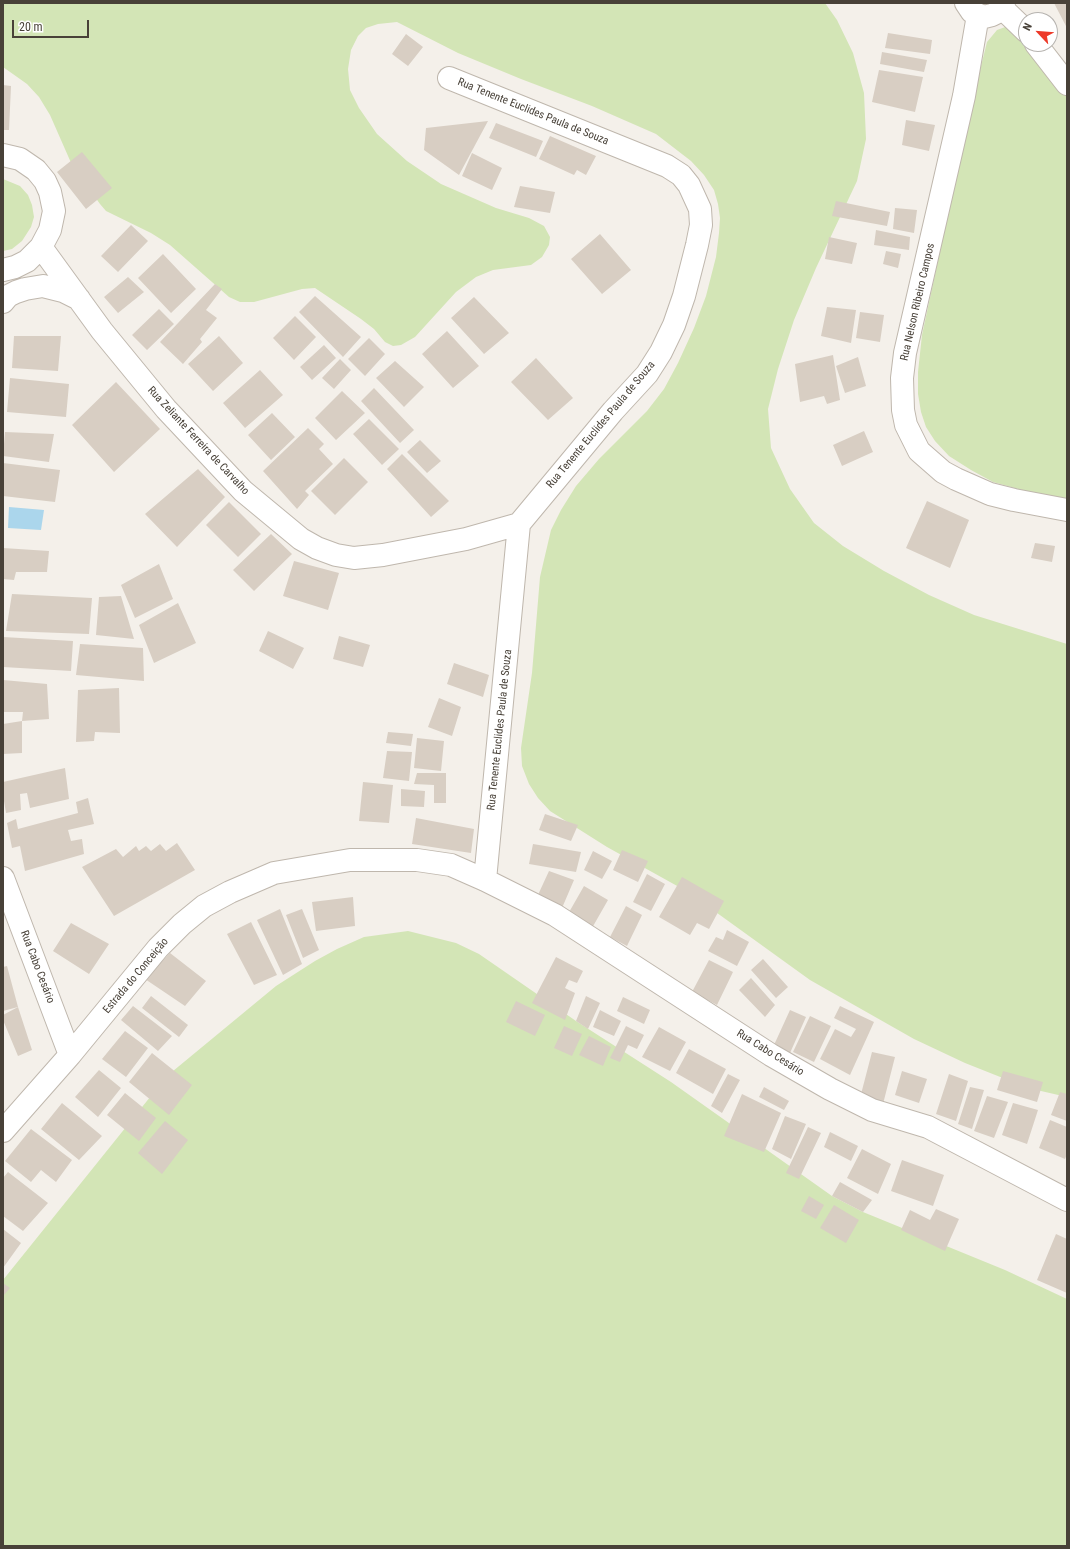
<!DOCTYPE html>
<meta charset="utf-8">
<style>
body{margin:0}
#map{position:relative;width:1070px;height:1549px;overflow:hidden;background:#f4f0ea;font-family:"Roboto Condensed",sans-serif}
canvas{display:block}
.frame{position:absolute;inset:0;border:4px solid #484138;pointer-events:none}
.north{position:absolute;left:1018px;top:12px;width:40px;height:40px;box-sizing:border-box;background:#fff;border:1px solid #b6b3af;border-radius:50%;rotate:296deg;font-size:11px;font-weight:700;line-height:16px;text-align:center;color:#484138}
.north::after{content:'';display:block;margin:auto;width:14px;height:18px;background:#ed3928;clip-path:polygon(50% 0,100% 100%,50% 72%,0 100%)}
.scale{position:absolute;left:12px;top:20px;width:77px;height:18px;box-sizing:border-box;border:2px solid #484138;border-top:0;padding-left:5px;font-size:12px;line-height:14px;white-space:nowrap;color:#484138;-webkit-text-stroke:3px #fff;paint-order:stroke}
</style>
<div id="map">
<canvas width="1070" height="1549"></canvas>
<div class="frame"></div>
<div class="north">N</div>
<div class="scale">20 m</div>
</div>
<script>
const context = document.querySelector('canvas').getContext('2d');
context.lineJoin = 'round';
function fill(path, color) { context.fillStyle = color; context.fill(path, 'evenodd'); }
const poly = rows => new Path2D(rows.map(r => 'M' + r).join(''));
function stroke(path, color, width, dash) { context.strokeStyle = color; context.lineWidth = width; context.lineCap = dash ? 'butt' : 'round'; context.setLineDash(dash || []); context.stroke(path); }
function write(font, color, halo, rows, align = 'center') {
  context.font = font + ' "Roboto Condensed",sans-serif'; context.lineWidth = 4; context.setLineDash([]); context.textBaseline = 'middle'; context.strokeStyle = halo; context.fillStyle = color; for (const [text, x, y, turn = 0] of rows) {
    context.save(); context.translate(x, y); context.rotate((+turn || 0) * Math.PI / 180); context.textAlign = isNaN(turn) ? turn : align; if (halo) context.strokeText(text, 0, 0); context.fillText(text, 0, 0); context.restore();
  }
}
fill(poly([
 [3,3,825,3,837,20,853,53,864,93,866,139,857,181,816,268,794,320,778,369,768,409,771,448,790,489,814,523,843,546,884,571,929,595,974,615,1067,644,1067,1097,1028,1088,965,1063,914,1039,810,980,688,892,607,847,550,811,538,798,529,784,522,766,521,748,532,673,540,577,551,530,561,510,576,486,599,459,647,411,664,389,678,363,694,328,706,296,716,257,719,233,720,218,718,204,714,190,704,175,691,161,656,134,592,106,521,79,458,53,397,22,378,24,366,28,358,36,351,50,348,69,350,90,359,108,377,134,407,161,441,184,496,208,529,218,544,226,550,237,549,245,542,257,531,265,493,270,476,277,456,292,415,337,401,345,393,346,385,342,374,329,361,319,315,288,302,289,254,302,240,302,229,297,170,245,151,233,106,211,100,204,72,165,50,115,39,97,27,84,3,67],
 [1008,26,1020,30,1067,90,1067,500,1022,490,993,482,971,470,949,456,935,441,926,427,921,412,918,394,918,372,922,335,973,98,987,42,997,30],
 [3,179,20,186,28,195,32,205,34,217,31,227,22,241,12,249,3,251],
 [408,931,456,943,479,954,576,1021,671,1082,832,1196,863,1212,1005,1270,1067,1299,1067,1546,3,1546,3,1280,167,1076,276,986,315,961,337,949,364,937]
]), '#d3e5b6');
fill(poly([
 [9,507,44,510,41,530,8,528]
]), '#abd6ec');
fill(poly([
 [1054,3,1067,3,1067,28],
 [888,33,932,40,930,54,885,48],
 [406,34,423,47,408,66,392,54],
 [882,52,927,60,924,72,880,64],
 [879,70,923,77,915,112,872,102],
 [3,85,11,86,9,130,3,130],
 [906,120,935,125,929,151,902,145],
 [488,121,459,175,424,150,426,128],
 [496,123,543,141,536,157,489,138],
 [550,136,596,156,586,175,577,170,574,175,539,159],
 [82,152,112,188,86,209,57,172],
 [472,153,502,168,492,190,462,176],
 [520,186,555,192,550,213,514,207],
 [836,201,890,212,887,226,832,216],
 [895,208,917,210,914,233,893,229],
 [131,225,148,241,118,272,101,256],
 [876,230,910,237,909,250,874,245],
 [600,234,631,270,602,294,571,259],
 [829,237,857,243,852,264,825,259],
 [886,251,901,254,898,268,883,264],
 [163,254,196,289,171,313,138,278],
 [128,277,144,292,118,313,104,297],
 [215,284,222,289,206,310,217,318,200,339,202,342,183,364,160,342],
 [315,296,361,337,343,357,299,312],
 [474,297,509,333,484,354,451,318],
 [827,307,856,310,851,343,821,336],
 [159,309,174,324,147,350,132,335],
 [860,312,884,315,880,342,856,338],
 [295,316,316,337,294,360,273,338],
 [447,331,479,366,453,388,422,354],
 [14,336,61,336,58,371,12,368],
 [219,336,243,363,213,391,188,364],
 [369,338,385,354,365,376,348,359],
 [324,345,336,358,312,380,300,367],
 [833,355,840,400,827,404,824,396,800,402,795,364],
 [858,357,866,386,845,393,836,366],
 [536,358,573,398,548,420,511,382],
 [340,359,351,370,334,389,322,378],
 [395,361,424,387,404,407,376,378],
 [260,370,283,395,245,428,223,403],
 [10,378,69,384,66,417,7,412],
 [116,382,160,429,114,472,72,425],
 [374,388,414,430,400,443,361,401],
 [342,391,365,413,336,440,315,418],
 [272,413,295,437,271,460,248,435],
 [369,419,399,449,382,465,353,434],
 [308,428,324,444,319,449,333,464,305,491,309,495,297,509,263,471],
 [864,431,873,452,842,466,833,445],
 [5,432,54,434,49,462,3,456],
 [420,440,441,461,427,473,407,452],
 [402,454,449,501,431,517,387,469],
 [344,458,368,482,335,515,311,491],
 [3,463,60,470,55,502,3,496],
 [198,469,225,497,177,547,145,514],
 [927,501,969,520,950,568,906,548],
 [229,502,261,534,238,557,206,525],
 [271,534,292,554,254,591,233,570],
 [1035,543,1055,546,1052,562,1031,558],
 [3,548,49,551,47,572,16,572,14,580,3,579],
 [294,561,339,573,328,610,283,596],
 [159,564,173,599,135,618,121,585],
 [12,594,92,598,89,634,6,631],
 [121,596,134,639,96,635,99,597],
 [178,603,196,643,154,663,139,625],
 [268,631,304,648,293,669,259,651],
 [339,636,370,645,363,667,333,659],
 [3,637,73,641,71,671,3,667],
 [80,644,143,648,144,681,76,675],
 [454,663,489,675,483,697,447,684],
 [3,680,47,684,49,719,22,721,23,712,3,712],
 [119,688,120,733,95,732,94,741,76,742,78,690],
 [439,698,461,707,452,736,428,727],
 [22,721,22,753,3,754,3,724],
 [388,732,413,734,411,746,386,743],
 [417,738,444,741,441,771,414,768],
 [387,751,412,752,409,781,383,778],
 [65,768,69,799,30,808,27,793,20,794,21,810,6,813,3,795,3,782],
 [417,773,446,773,446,803,434,803,434,785,414,784],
 [363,782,393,785,389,823,359,821],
 [401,789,425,791,424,807,401,806],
 [88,798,94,824,68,830,71,841,82,839,84,854,25,871,20,846,12,848,7,823,16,819,18,829,78,813,76,802],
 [545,814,578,825,571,841,539,830],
 [416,818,474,829,471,853,412,844],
 [177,843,195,870,114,916,82,867,116,849,123,857,136,846,139,851,146,846,151,851,160,844,166,851],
 [533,844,581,852,576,872,529,864],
 [622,850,648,861,638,882,613,870],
 [593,851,612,861,602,879,584,870],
 [549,871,574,880,562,908,537,897],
 [647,874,665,884,651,911,633,902],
 [682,877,724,901,709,929,697,923,690,935,659,917],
 [584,886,608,900,592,928,568,914],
 [353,897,355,926,316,931,312,902],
 [626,906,642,915,627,946,610,937],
 [280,909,302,964,283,975,257,920],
 [302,909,319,950,303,958,286,915],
 [251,922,277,975,254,985,227,934],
 [71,923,109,944,89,974,53,951],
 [727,930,749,942,737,966,708,951,716,937,723,940],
 [170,953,206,981,185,1006,145,979],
 [556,957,583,971,577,983,569,980,565,988,575,993,565,1020,532,1003],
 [763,959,788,987,776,998,751,970],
 [709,960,733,972,717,1005,692,992],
 [7,966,18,1007,3,1011,3,967],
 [751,978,775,1005,765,1017,739,990],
 [151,996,188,1025,179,1037,142,1008],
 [586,996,600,1003,588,1029,576,1021],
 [623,997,650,1010,644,1024,617,1011],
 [516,1001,545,1015,535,1036,506,1022],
 [133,1006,172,1036,158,1051,121,1020],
 [840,1006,874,1022,850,1075,820,1059,835,1029,851,1037,856,1029,834,1018],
 [18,1007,32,1050,18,1056,3,1020,3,1015],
 [600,1010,621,1021,614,1036,593,1027],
 [790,1010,806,1017,790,1053,774,1045],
 [810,1016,831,1026,814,1062,793,1052],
 [564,1026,582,1034,572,1056,554,1048],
 [626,1026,644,1035,637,1049,628,1045,620,1062,610,1058],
 [659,1027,686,1042,670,1071,642,1057],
 [125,1031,148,1048,126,1077,102,1059],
 [589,1036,611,1047,603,1066,579,1055],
 [689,1049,726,1069,713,1094,676,1073],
 [872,1052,895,1057,883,1104,860,1098],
 [152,1053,192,1085,169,1115,129,1082],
 [99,1070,121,1088,98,1117,75,1097],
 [902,1071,927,1079,919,1103,895,1095],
 [1003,1071,1043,1082,1037,1102,997,1090],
 [728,1074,740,1080,722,1113,711,1106],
 [949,1074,968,1081,956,1121,936,1114],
 [764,1087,789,1101,784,1110,759,1097],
 [970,1087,984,1090,972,1129,958,1124],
 [1060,1092,1067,1094,1067,1121,1051,1115],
 [125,1093,156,1118,139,1141,107,1115],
 [742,1094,781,1113,764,1152,724,1136],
 [987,1096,1008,1102,994,1138,974,1131],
 [62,1103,102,1136,79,1160,41,1129],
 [1013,1103,1038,1110,1027,1144,1002,1135],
 [785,1116,806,1124,791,1159,772,1149],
 [1050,1120,1067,1127,1067,1154,1065,1159,1039,1148],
 [165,1121,188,1140,162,1174,138,1153],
 [808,1127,821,1133,799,1179,786,1173],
 [31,1129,72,1160,56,1182,41,1170,31,1182,5,1161],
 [830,1132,858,1146,851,1161,824,1147],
 [862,1149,891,1164,878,1194,847,1178],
 [902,1160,944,1175,933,1206,891,1191],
 [8,1172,48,1203,23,1231,3,1216,3,1178],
 [840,1182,872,1200,863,1212,832,1196],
 [809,1196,824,1205,816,1219,801,1211],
 [834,1205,859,1220,846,1243,820,1228],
 [936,1209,959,1219,945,1251,901,1230,910,1210,930,1220],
 [3,1229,21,1243,3,1268],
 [1056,1234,1067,1239,1067,1293,1037,1280],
 [3,1283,10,1288,3,1296]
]), '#d8cec3');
const street = poly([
 [966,3,972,12,984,17,992,15,998,12,1004,3],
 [1002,8,1026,31],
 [978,15,964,96,905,353,902,378,903,410,906,425,919,451,943,472,956,479,990,494,1014,500,1067,510],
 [1036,44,1067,84],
 [449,78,667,166,681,175,689,185,700,209,701,225,697,245,684,296,674,325,661,352,647,374,613,411,519,524,485,880],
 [3,155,20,159,36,170,45,181,50,192,54,211,50,230,41,247,27,261,15,267,3,270],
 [41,247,102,331,166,409,243,491,301,539,317,548,336,555,354,558,383,555,466,539,519,524],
 [3,302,8,296,16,292,25,289,43,286,63,291,79,299],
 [3,878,70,1055],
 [3,1131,70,1055,158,948,182,924,204,906,230,892,274,873,350,860,417,860,451,865,485,880,555,915,771,1055,830,1089,872,1110,928,1127,1067,1200]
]);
stroke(street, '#bfb7ad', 24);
stroke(street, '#fff', 22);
write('11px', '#484138', '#fff', [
 ["Rua Tenente Euclides Paula de Souza",533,112,22],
 ["Rua Nelson Ribeiro Campos",918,302,-77],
 ["Rua Tenente Euclides Paula de Souza",601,425,-50],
 ["Rua Zeliante Ferreira de Carvalho",198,441,47],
 ["Rua Tenente Euclides Paula de Souza",500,730,-84],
 ["Rua Cabo Cesário",37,967,69],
 ["Estrada do Conceição",136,976,-50],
 ["Rua Cabo Cesário",770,1053,32]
]);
</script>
